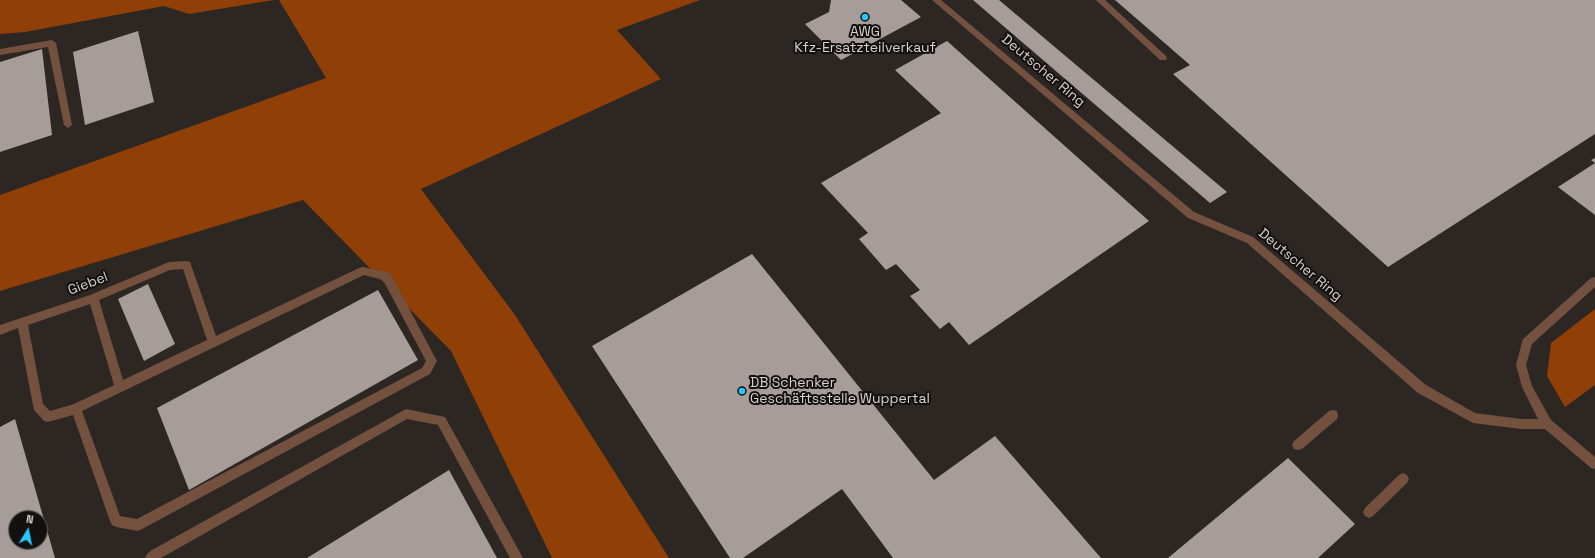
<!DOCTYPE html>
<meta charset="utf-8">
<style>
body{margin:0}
#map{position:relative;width:1595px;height:558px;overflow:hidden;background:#2d2724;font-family:"Space Grotesk",sans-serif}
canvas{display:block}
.north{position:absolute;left:8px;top:510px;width:40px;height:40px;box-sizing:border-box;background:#13100f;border:1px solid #615e5c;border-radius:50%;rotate:10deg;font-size:11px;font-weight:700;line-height:16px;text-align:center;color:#d6d2d0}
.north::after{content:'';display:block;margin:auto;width:14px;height:18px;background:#27c8ff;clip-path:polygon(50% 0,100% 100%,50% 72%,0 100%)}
</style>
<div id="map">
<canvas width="1595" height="558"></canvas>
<div class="north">N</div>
</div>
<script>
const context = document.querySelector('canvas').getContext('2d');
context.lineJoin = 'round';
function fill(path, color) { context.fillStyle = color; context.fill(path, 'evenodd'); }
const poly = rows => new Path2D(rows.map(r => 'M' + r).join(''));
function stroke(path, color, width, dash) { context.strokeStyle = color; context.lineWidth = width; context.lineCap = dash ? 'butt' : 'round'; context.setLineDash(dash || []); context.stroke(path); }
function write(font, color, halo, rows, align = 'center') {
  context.font = font + ' "Space Grotesk",sans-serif'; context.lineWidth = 4; context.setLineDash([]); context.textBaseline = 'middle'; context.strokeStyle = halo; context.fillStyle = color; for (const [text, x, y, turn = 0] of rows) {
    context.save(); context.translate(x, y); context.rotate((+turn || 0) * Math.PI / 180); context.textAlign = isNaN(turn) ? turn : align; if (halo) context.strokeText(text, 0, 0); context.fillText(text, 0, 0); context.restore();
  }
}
fill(poly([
 [0,0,274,0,189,14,164,6,25,32,0,34],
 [279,0,700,0,617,30,661,79,421,189,515,315,669,558,552,558,451,351,303,200,0,291,0,195,326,78],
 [1595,309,1595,385,1565,407,1547,376,1551,343]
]), '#903f07');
fill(poly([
 [831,0,901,0,921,17,841,60,805,24,829,12],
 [973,0,999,0,1227,192,1210,203],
 [1115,0,1595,0,1595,134,1388,267,1173,74,1190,65],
 [138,31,154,102,85,125,73,52],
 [947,41,1149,221,969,345,949,322,940,329,910,296,920,290,896,264,886,270,859,239,868,233,821,183,941,113,895,70],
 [42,49,52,135,0,152,0,62],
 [1595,158,1595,215,1558,187,1595,163,1591,160],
 [752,254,934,480,995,436,1101,558,893,558,842,489,743,558,730,558,592,346],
 [148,284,175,344,144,361,118,299],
 [378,290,418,360,189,490,157,408],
 [15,419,55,558,0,558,0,427],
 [16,518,40,518,40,542,16,542],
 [1288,458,1355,524,1318,558,1168,558],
 [449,470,497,558,307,558]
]), '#a69d9a');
fill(poly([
 [932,0,941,0,1194,212,1253,237,1426,385,1475,413,1521,419,1538,419,1522,387,1516,365,1522,342,1523,339,1591,278,1595,277,1595,287,1532,344,1526,365,1532,386,1551,420,1595,457,1595,469,1591,468,1545,429,1521,429,1473,423,1418,393,1247,243,1188,218,932,0],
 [1096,0,1105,0,1166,56,1167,58,1166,60,1160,60,1096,0],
 [52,40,56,43,72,125,68,128,64,125,48,47,0,55,0,49,52,40],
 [186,261,190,262,191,265,216,336,359,268,363,267,390,273,437,361,430,374,142,529,138,531,116,527,112,525,110,521,73,415,48,422,44,421,34,410,18,328,0,335,0,325,90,295,169,262,186,261],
 [183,269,207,340,123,380,99,300,170,270,183,269],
 [364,275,383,280,426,361,422,368,137,519,120,516,82,411,364,275],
 [90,304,114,385,74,404,50,411,43,404,28,325,90,304],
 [406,409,445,417,523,558,510,558,438,425,407,419,161,558,145,558,147,554,152,550,406,409],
 [1333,410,1337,411,1338,415,1337,419,1302,449,1298,450,1294,449,1292,445,1294,441,1329,411,1333,410],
 [1403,473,1407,475,1409,479,1407,483,1373,516,1369,518,1365,516,1363,512,1365,508,1399,475,1403,473]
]), '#74503e');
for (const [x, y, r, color] of [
 [865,17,4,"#27c8ff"],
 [742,391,4,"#27c8ff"]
]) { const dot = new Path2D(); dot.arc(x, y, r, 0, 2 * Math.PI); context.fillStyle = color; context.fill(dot); stroke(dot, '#13100f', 1.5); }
write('14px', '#d6d2d0', '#13100f', [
 ["AWG",865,32],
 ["Kfz-Ersatzteilverkauf",865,48],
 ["DB Schenker",750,383,"left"],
 ["Geschäftsstelle Wuppertal",750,399,"left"]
]);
write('14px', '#d6d2d0', '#13100f', [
 ["Deutscher Ring",1043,71,40],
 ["Deutscher Ring",1300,265,40],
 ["Giebel",88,284,-21]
]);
</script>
